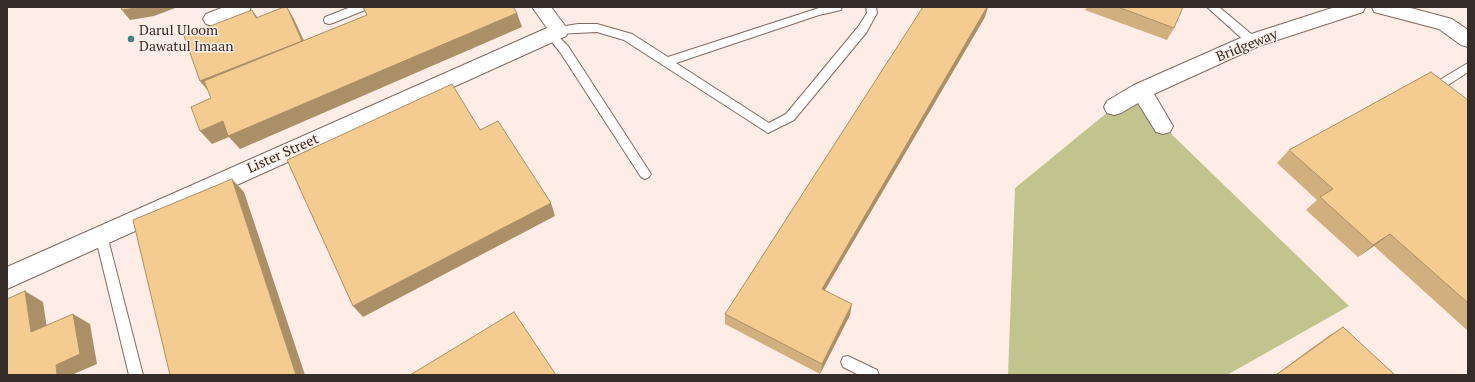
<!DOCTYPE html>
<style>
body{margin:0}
#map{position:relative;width:1475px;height:382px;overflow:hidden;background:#fdede6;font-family:"PT Serif",serif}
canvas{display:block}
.frame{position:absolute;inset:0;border:8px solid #352b27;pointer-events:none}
</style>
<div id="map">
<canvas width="1475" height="382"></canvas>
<div class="frame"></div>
</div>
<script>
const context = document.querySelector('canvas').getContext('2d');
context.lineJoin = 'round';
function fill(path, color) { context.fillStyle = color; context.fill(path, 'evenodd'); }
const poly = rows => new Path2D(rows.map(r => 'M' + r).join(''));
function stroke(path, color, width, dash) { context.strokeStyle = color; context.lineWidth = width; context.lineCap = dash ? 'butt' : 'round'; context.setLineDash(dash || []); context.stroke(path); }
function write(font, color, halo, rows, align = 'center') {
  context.font = font + ' "PT Serif",serif'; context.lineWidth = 3; context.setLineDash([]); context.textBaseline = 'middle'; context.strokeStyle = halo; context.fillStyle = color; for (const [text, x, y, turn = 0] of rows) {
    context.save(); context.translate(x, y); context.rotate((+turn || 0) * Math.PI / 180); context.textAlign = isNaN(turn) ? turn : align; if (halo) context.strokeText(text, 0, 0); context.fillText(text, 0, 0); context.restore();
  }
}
fill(poly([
 [1141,91,1163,126,1349,306,1227,375,1008,375,1015,188,1114,107]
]), '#c2c48e');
const service = poly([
 [351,7,366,7,365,10,333,23,329,24,325,23,324,20,325,17,351,7],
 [822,7,842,7,841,10,819,15,676,63,769,123,786,114,858,27,867,13,866,7,876,7,877,13,866,33,794,120,768,133,624,40,597,32,556,34,568,46,649,171,651,174,649,177,645,179,641,177,560,52,546,35,547,32,554,32,555,28,559,27,578,24,597,24,632,34,668,57,822,7],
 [1207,7,1219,7,1256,38,1257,41,1256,44,1248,44,1207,7],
 [1468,63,1468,72,1436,93,1432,94,1428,93,1426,90,1428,87,1468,63],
 [101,230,105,231,107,235,143,375,129,375,95,235,97,231,101,230],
 [848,356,877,370,879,375,859,375,843,367,841,362,843,357,848,356]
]);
const minor = poly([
 [224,7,251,7,249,12,220,24,213,26,206,24,203,19,206,14,224,7],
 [532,7,551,7,569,31,566,36,7,289,7,267,547,28,532,7],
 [1335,7,1365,7,1363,12,1259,46,1154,94,1173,126,1170,132,1163,134,1156,132,1138,103,1121,113,1114,115,1107,113,1104,107,1107,101,1134,85,1245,36,1335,7],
 [1372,7,1407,7,1452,19,1468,30,1468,47,1461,45,1439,29,1374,12,1372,7]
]);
stroke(service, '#816a60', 2);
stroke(minor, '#816a60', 2);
fill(service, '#fff');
fill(minor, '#fff');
fill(poly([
 [1087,7,1183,7,1174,28,1167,40,1085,10],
 [985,17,825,290,850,315,820,374,725,324,725,314],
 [1468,100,1468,331,1374,246,1358,257,1306,210,1317,200,1277,163,1289,150],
 [1343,327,1395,375,1275,375,1327,337]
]), '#d2af7e');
fill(poly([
 [143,7,178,7,154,16,130,20,122,10],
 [287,7,294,19,310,54,210,93,200,81],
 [987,7,988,7,985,17,819,300,822,289],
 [252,10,261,22,256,18],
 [517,13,522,27,240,149,229,137,212,144,200,131,223,121],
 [232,179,244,192,305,375,296,375],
 [551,203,555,216,363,317,353,306],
 [1390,234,1374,246,1358,257,1373,245],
 [25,291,43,302,49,342,31,332],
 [852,304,850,315,820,374,822,364],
 [73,314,90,324,97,364,74,374,74,375,57,375,56,365]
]), '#ab8f66');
const building = poly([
 [121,7,143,7,122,10,121,7],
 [284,7,287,7,302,41,200,81,184,36,252,10,256,18,284,7],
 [363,7,513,7,517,13,228,136,223,121,200,131,191,107,211,98,204,81,367,15,363,7],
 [923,7,987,7,822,289,852,304,822,364,725,314,923,7],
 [1118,7,1183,7,1174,28,1118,7],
 [1431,72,1468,100,1468,303,1390,234,1373,245,1320,197,1333,189,1289,150,1431,72],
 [452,84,480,130,498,121,551,203,353,306,287,160,452,84],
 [232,179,296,375,170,375,133,220,232,179],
 [25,291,31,332,73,314,80,354,56,365,57,375,7,375,7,299,25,291],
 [514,312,556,375,410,375,514,312],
 [1343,327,1395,375,1276,375,1343,327]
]);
fill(building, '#f4cc92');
stroke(building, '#ab8f66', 1);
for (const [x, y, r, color] of [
 [131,39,4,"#3e848e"]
]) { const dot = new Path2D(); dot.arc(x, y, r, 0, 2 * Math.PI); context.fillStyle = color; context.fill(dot); stroke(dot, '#fdede6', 1.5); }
write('14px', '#352b27', '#fdede6', [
 ["Darul Uloom",139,31],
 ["Dawatul Imaan",139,47]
], 'left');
write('14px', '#352b27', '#fdede6', [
 ["Bridgeway",1247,46,-22],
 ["Lister Street",283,154,-24]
]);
</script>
